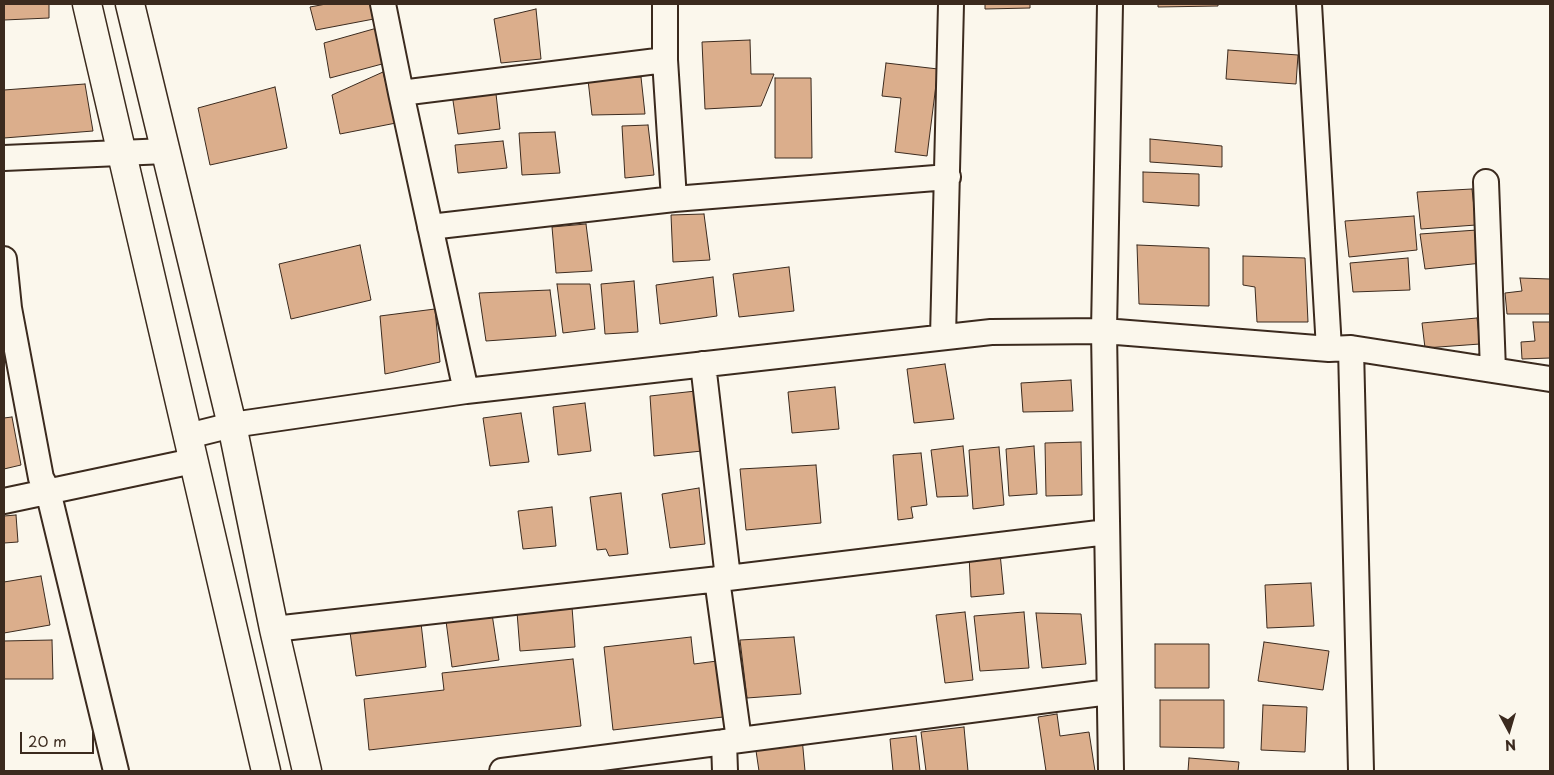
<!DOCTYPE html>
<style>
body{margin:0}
#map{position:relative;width:1554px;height:775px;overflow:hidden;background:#fbf7ec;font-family:"Playpen Sans",sans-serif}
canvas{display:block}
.frame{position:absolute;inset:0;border:5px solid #3b2a1e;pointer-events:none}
.north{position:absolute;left:1484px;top:705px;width:50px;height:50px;-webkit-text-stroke:4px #fbf7ec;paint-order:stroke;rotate:174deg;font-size:14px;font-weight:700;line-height:20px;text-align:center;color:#3b2a1e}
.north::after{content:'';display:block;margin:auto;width:18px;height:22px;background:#3b2a1e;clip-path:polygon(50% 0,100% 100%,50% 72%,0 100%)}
.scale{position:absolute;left:20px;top:732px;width:74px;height:22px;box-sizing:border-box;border:2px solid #3b2a1e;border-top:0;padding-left:6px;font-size:15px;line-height:18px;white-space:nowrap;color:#3b2a1e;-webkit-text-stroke:4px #fbf7ec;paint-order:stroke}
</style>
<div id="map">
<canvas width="1554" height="775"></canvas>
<div class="frame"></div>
<div class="north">N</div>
<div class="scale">20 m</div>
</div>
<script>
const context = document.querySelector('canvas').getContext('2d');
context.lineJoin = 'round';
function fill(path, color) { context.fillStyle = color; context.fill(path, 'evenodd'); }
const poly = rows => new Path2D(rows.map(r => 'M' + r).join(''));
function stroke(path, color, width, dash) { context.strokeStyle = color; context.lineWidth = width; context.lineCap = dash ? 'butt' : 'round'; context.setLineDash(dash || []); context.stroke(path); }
const building = poly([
 [4,4,49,4,49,18,4,20,4,4],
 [326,4,377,4,379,18,316,30,310,7,326,4],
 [985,4,1030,4,1030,8,985,9,985,4],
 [1158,4,1218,4,1218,6,1158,7,1158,4],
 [536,9,541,59,501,63,494,19,536,9],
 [377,28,382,64,330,78,324,43,377,28],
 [750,40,751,74,774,74,761,106,705,109,702,42,750,40],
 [1228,50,1298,55,1296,84,1226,79,1228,50],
 [886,63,938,69,927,156,895,152,901,98,882,96,886,63],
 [383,72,396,123,340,134,332,95,383,72],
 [641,77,645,114,592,115,588,80,641,77],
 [775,78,811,78,812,158,775,158,775,78],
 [85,84,93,131,4,138,4,90,85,84],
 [275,87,287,148,210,165,198,108,275,87],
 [452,94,496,94,500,129,458,134,452,94],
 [648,125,654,175,625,178,622,126,648,125],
 [555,132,560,173,522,175,519,133,555,132],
 [1150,139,1222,146,1222,167,1150,162,1150,139],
 [503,141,507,168,458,173,455,145,503,141],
 [1143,172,1199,174,1199,206,1143,202,1143,172],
 [1472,189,1476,225,1421,229,1417,192,1472,189],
 [704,214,710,260,673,262,671,215,704,214],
 [1414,216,1417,250,1349,257,1345,221,1414,216],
 [586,224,592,271,556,273,552,227,586,224],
 [1477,230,1482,263,1425,269,1420,234,1477,230],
 [360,245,371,300,291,319,279,264,360,245],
 [1137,245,1209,248,1209,306,1139,304,1137,245],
 [1243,256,1305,258,1308,322,1257,322,1255,287,1243,285,1243,256],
 [1408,258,1410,290,1353,292,1350,263,1408,258],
 [789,267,794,311,739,317,733,274,789,267],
 [713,277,717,316,660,324,656,285,713,277],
 [1520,278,1550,279,1550,314,1507,314,1505,293,1522,291,1520,278],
 [634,281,638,332,605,334,601,284,634,281],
 [557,284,590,284,595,329,563,333,557,284],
 [550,290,556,336,486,341,479,293,550,290],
 [435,309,440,362,385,374,380,316,435,309],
 [1477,318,1480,344,1425,348,1422,323,1477,318],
 [1533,322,1550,322,1550,358,1522,359,1521,342,1535,341,1533,322],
 [945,364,954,419,914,423,907,369,945,364],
 [1071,380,1073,411,1023,412,1021,383,1071,380],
 [835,387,839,429,792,433,788,392,835,387],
 [696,391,702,451,654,456,650,396,696,391],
 [585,403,591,451,558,455,553,407,585,403],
 [521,413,529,462,490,466,483,418,521,413],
 [12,417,21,465,4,469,4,418,12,417],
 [1081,442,1082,495,1046,496,1045,443,1081,442],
 [963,446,968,496,937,497,931,450,963,446],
 [1034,446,1037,494,1009,496,1006,449,1034,446],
 [999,447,1004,505,973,509,969,450,999,447],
 [921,453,927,505,911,507,913,518,898,520,893,455,921,453],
 [816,465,821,523,746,530,740,469,816,465],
 [699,488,705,544,670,548,662,494,699,488],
 [621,493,628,554,609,556,606,549,597,550,590,497,621,493],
 [552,507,556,546,523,549,518,511,552,507],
 [16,515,18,542,4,543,4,516,16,515],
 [1000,553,1004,594,971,597,969,555,1000,553],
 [41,576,50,625,4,633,4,582,41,576],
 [1311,583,1314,626,1267,628,1265,585,1311,583],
 [572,607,575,647,520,651,517,612,572,607],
 [965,612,973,680,945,683,936,615,965,612],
 [1024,612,1029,668,980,671,974,616,1024,612],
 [1036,613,1081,614,1086,664,1042,668,1036,613],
 [492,614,499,660,452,667,446,621,492,614],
 [421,623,426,667,356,676,350,632,421,623],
 [691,637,694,664,717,661,723,717,613,730,604,647,691,637],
 [794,637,801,694,747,698,740,640,794,637],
 [52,640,53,679,4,679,4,641,52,640],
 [1264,642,1329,651,1323,690,1258,681,1264,642],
 [1155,644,1209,644,1209,688,1155,688,1155,644],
 [573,659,581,726,369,750,364,699,444,690,442,673,573,659],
 [1160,700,1224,700,1224,748,1160,747,1160,700],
 [1263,705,1307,707,1305,752,1261,750,1263,705],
 [1057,714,1060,736,1089,732,1095,771,1046,771,1038,717,1057,714],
 [964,727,968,771,926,771,921,732,964,727],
 [916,736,920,771,893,771,890,739,916,736],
 [802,737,805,771,759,771,755,744,802,737],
 [1189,758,1239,762,1238,771,1188,771,1189,758]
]);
fill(building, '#dbae8c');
stroke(building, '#3b2a1e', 1);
const minor = poly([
 [383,4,401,93,466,391],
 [665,4,665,60,674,199],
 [1110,4,1104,331,1111,771],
 [1309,4,1329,349],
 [401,93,665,60],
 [4,158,166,151],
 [1486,182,1493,370],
 [430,227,674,199,948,177],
 [4,259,9,308,41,478,48,491,116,771],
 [943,337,951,4],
 [1351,348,1361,771],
 [703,364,728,578],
 [188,436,232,425,466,391,991,332,1104,331,1329,349,1351,348,1550,379],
 [4,501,193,461],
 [717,579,739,740],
 [274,629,728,578,1107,532],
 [724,742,725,771],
 [502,771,1109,692]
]);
const secondary = poly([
 [87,4,266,771],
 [130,4,232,425,274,629,307,771]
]);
stroke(minor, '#3b2a1e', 28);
stroke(secondary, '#3b2a1e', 31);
stroke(minor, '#fbf7ec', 24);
stroke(secondary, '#fbf7ec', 28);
</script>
